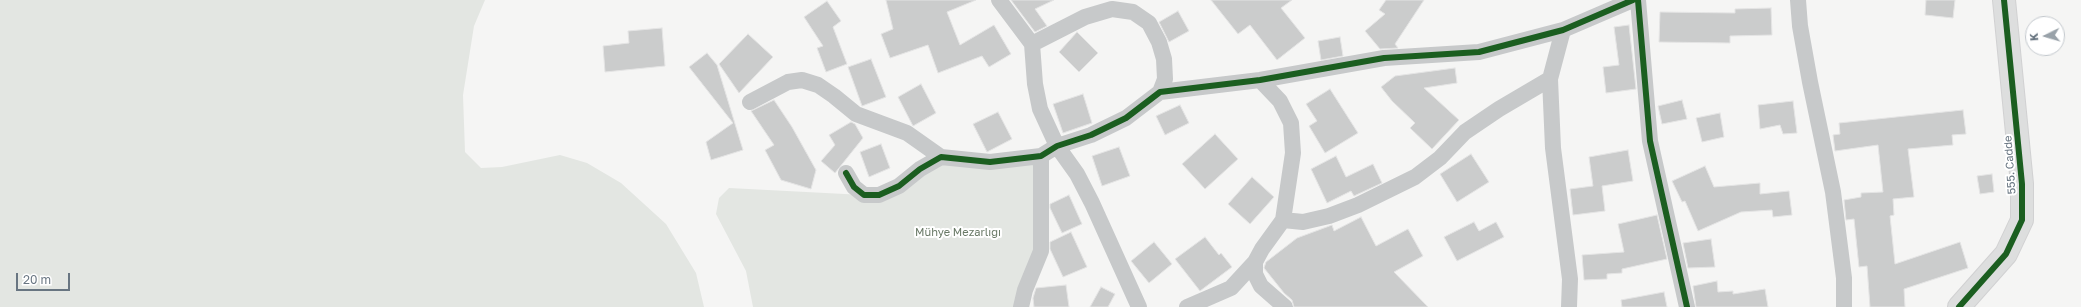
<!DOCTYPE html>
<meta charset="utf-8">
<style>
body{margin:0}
#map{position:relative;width:2081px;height:307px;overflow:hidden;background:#f5f5f4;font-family:"Golos Text",sans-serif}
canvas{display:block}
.north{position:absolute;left:2025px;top:16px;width:40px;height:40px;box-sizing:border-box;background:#fff;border:1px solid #c3c8cd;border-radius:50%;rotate:265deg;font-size:11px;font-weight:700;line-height:16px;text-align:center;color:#687581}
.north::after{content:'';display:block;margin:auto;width:14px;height:18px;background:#99a2a9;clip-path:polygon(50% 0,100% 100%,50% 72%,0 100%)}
.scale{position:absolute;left:16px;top:273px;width:54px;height:18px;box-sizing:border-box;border:2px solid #687581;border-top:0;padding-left:5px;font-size:12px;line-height:14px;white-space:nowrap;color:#687581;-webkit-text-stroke:3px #fff;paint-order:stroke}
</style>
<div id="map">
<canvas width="2081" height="307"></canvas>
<div class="north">K</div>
<div class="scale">20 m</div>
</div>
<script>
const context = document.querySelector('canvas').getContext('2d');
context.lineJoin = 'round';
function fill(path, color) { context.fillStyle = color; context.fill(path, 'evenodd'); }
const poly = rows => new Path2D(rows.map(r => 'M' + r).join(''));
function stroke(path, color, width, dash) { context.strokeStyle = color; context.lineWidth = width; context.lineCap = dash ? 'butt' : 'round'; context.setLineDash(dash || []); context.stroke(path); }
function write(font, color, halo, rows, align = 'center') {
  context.font = font + ' "Golos Text",sans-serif'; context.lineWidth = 4; context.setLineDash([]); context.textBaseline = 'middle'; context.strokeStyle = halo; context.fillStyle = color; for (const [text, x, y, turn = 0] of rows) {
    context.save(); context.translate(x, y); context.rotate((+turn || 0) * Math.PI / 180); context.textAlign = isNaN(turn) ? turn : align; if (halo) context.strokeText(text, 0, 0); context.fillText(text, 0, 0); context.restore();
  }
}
fill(poly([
 [0,0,485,0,474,26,463,95,465,152,481,168,502,167,560,155,587,163,621,183,666,224,696,273,704,307,0,307],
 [1041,156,1041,251,1021,307,753,307,746,271,716,214,719,198,729,188,864,195,941,157]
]), '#e3e6e2');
const building = poly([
 [886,0,976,0,947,12,960,45,994,25,1011,54,989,67,982,56,938,73,928,45,890,58,881,34,893,29,886,0],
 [1011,0,1054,0,1035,9,1047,26,1035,32,1011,0],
 [1211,0,1292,0,1281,8,1305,38,1277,60,1250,25,1238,34,1211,0],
 [1386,0,1424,0,1395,44,1398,48,1380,49,1365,31,1385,14,1379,10,1386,0],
 [1926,0,1955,0,1953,18,1925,15,1926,0],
 [827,1,841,21,833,27,847,64,826,72,817,48,823,46,804,17,827,1],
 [1771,8,1772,35,1730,36,1730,43,1659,42,1660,12,1735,13,1735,9,1771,8],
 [1178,11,1189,31,1169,42,1159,22,1178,11],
 [1629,25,1636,89,1606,93,1603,67,1619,65,1614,27,1629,25],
 [662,28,665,66,605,72,603,46,629,43,628,31,662,28],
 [1077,32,1098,53,1079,72,1059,52,1077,32],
 [748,34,773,57,739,93,719,64,748,34],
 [1340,37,1343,56,1321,60,1318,41,1340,37],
 [707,53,717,65,743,150,711,160,706,142,733,123,689,67,707,53],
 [871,59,886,97,862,106,848,67,871,59],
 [1455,68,1457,83,1424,88,1459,120,1432,149,1410,128,1415,123,1392,101,1381,87,1395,76,1455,68],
 [921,84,936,113,913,126,898,97,921,84],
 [1330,89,1358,133,1325,153,1309,126,1317,121,1306,104,1330,89],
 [1083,94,1092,123,1063,133,1053,104,1083,94],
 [774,100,792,127,816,170,811,189,781,180,765,150,774,145,751,111,774,100],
 [1682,100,1687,119,1662,124,1658,106,1682,100],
 [1793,101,1797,133,1783,134,1780,125,1760,129,1758,105,1793,101],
 [1180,105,1189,123,1165,135,1156,116,1180,105],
 [1963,110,1966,134,1952,135,1953,145,1908,149,1914,197,1893,199,1894,215,1890,216,1895,264,1960,242,1968,268,1904,289,1905,307,1870,307,1867,266,1859,267,1854,219,1846,220,1844,200,1861,197,1861,193,1883,192,1878,145,1835,151,1833,135,1840,134,1839,123,1963,110],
 [998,112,1012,139,987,152,973,124,998,112],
 [1720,113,1724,137,1702,142,1696,118,1720,113],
 [851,122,855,124,863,138,835,173,821,161,835,145,829,135,851,122],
 [1215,134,1238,159,1205,189,1182,164,1215,134],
 [881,144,890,168,869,177,860,152,881,144],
 [1119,147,1130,176,1102,186,1092,156,1119,147],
 [1628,150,1633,181,1602,186,1605,211,1573,215,1570,189,1593,186,1589,157,1628,150],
 [1471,154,1489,182,1457,202,1440,174,1471,154],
 [1336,156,1346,177,1373,164,1382,183,1354,196,1351,191,1327,203,1311,169,1336,156],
 [1705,166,1714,187,1760,183,1760,194,1789,191,1792,215,1773,217,1772,210,1741,212,1698,231,1685,201,1682,202,1672,181,1705,166],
 [1992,174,1994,192,1980,194,1977,176,1992,174],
 [1252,177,1274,197,1250,224,1228,204,1252,177],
 [1069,195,1082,224,1062,233,1050,208,1050,204,1069,195],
 [1657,215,1667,259,1622,269,1622,273,1607,274,1607,279,1584,280,1582,255,1624,252,1618,224,1657,215],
 [1361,217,1376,246,1408,229,1423,256,1394,272,1428,307,1294,307,1292,300,1284,293,1264,268,1266,262,1297,238,1332,225,1334,231,1361,217],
 [1474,222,1479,231,1496,222,1504,237,1457,261,1444,237,1474,222],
 [1071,232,1087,267,1063,277,1050,249,1050,242,1071,232],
 [1205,237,1219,255,1221,253,1232,267,1200,291,1175,259,1205,237],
 [1711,239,1715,267,1688,268,1683,243,1711,239],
 [1154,242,1172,264,1149,283,1131,261,1154,242],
 [1717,281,1718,292,1733,291,1733,294,1765,289,1768,307,1696,307,1693,286,1717,281],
 [1066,285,1069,307,1034,307,1033,298,1036,288,1066,285],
 [1101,287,1115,294,1108,307,1090,307,1101,287],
 [1664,292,1667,307,1622,307,1621,300,1664,292]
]);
fill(building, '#cbcccc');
stroke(building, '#e4e4e4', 1);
const secondary = poly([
 [1959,307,2006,254,2022,220,2022,184,2004,0]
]);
stroke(secondary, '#d1d1d2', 24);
stroke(poly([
 [999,0,1032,44,1035,84,1040,109,1057,146,1077,174,1092,203,1139,307],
 [1638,0,1650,141,1687,307],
 [1798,0,1800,26,1810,82,1833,192,1844,278,1844,307],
 [1563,30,1550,79,1553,148,1570,279,1569,307],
 [1032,44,1085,17,1112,9,1133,12,1149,23,1159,42,1164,59,1165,79,1160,92],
 [1260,80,1280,101,1291,123,1293,153,1283,220,1262,249,1255,262,1255,274,1261,286,1285,307],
 [750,102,788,82,802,80,818,85,834,96,856,114,907,133,941,157],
 [846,173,854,187,864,195,879,195,899,186,920,169,941,157,990,162,1041,156,1057,146,1091,135,1126,118,1160,92,1260,80,1384,58,1479,52,1563,30,1633,0],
 [1283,220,1303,222,1329,216,1358,205,1415,177,1440,158,1465,132,1499,109,1550,79],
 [1021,307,1025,290,1041,251,1041,156],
 [1187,307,1231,288,1255,262]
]), '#c7c9ca', 16);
stroke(secondary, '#dddede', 22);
stroke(poly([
 [1638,0,1650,141,1687,307],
 [846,173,854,187,864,195,879,195,899,186,920,169,941,157,990,162,1041,156,1057,146,1091,135,1126,118,1160,92,1260,80,1384,58,1479,52,1563,30,1633,0],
 [1959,307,2006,254,2022,220,2022,184,2004,0]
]), '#1b5e20', 6);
write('11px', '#687581', '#fff', [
 ["555. Cadde",2010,165,-94]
]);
write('11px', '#697966', '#fff', [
 ["Mühye Mezarlığı",958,233]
]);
</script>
